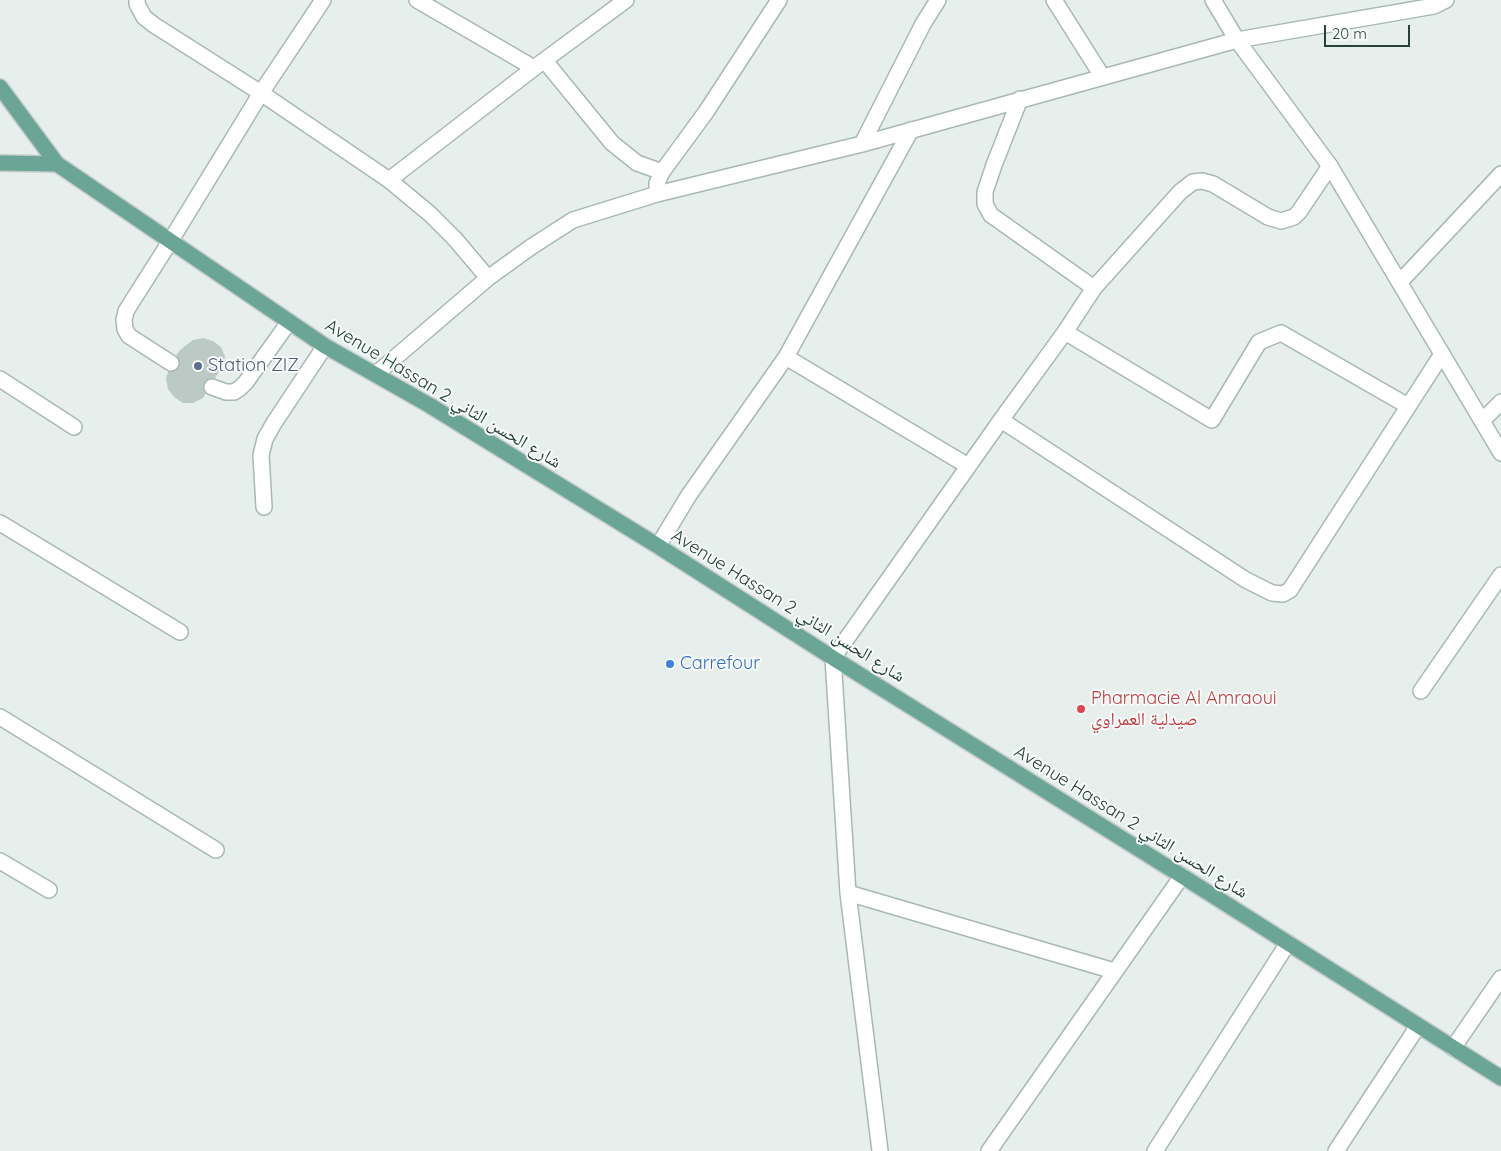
<!DOCTYPE html>
<meta charset="utf-8">
<style>
body{margin:0}
#map{position:relative;width:1501px;height:1151px;overflow:hidden;background:#e6efeb;font-family:Quicksand,sans-serif}
canvas{display:block}
.scale{position:absolute;left:1324px;top:25px;width:86px;height:22px;box-sizing:border-box;border:2px solid #24423a;border-top:0;padding-left:6px;font-size:15px;line-height:18px;white-space:nowrap;color:#24423a;-webkit-text-stroke:4px #f7fbf9;paint-order:stroke}
</style>
<div id="map">
<canvas width="1501" height="1151"></canvas>
<div class="scale">20 m</div>
</div>
<script>
const context = document.querySelector('canvas').getContext('2d');
context.lineJoin = 'round';
function fill(path, color) { context.fillStyle = color; context.fill(path, 'evenodd'); }
const poly = rows => new Path2D(rows.map(r => 'M' + r).join(''));
function stroke(path, color, width, dash) { context.strokeStyle = color; context.lineWidth = width; context.lineCap = dash ? 'butt' : 'round'; context.setLineDash(dash || []); context.stroke(path); }
function write(font, color, halo, rows, align = 'center') {
  context.font = font + ' Quicksand,"Noto Naskh Arabic",sans-serif'; context.lineWidth = 4; context.setLineDash([]); context.textBaseline = 'middle'; context.strokeStyle = halo; context.fillStyle = color; for (const [text, x, y, turn = 0] of rows) {
    context.save(); context.translate(x, y); context.rotate((+turn || 0) * Math.PI / 180); context.textAlign = isNaN(turn) ? turn : align; if (halo) context.strokeText(text, 0, 0); context.fillText(text, 0, 0); context.restore();
  }
}
fill(poly([
 [203,338,213,341,221,347,225,357,223,365,203,398,193,403,183,403,174,397,168,389,166,378,171,363,180,350,193,340]
]), '#bbcac4');
const service = poly([
 [171,240,126,311,124,320,125,329,129,336,171,363],
 [1094,288,1180,192,1193,182,1202,181,1213,184,1268,217,1281,221,1294,217,1299,212,1330,166],
 [1065,332,1212,420,1259,342,1281,333,1408,406],
 [786,357,968,466],
 [212,387,226,392,234,392,240,388,246,382,289,322],
 [1001,420,1246,580,1272,593,1283,594,1290,590,1442,354],
 [264,507,261,455,265,439,274,423,325,346],
 [658,546,689,495,786,357,911,130],
 [833,658,1001,420,1065,332,1094,288,991,215,985,204,985,192,994,165,1020,99],
 [1421,691,1501,575]
]);
const minor = poly([
 [137,0,137,4,144,17,154,25,261,93,389,180,430,214,455,239,488,278],
 [417,0,534,68],
 [1054,0,1102,76],
 [1213,0,1237,40,1330,166,1501,453],
 [545,61,612,143,637,163,662,172],
 [862,144,923,24,938,0],
 [389,180,534,68,626,0],
 [657,194,657,183,662,172,706,112,779,0],
 [171,240,261,93,323,0],
 [1400,282,1501,174],
 [376,374,488,278,531,247,573,220,657,194,862,144,1237,40,1434,6,1446,0],
 [0,379,74,427],
 [1482,421,1501,402],
 [0,523,180,632],
 [833,658,848,893,880,1151],
 [0,717,216,850],
 [0,861,49,890],
 [848,893,1114,971],
 [1453,1048,1501,978],
 [989,1151,1182,876],
 [1155,1151,1288,943],
 [1336,1151,1418,1026]
]);
const primary = poly([
 [0,87,57,164,325,346,429,405,658,546,833,658,1182,876,1501,1078],
 [0,163,57,164]
]);
stroke(service, '#a8b8b2', 18);
stroke(minor, '#a8b8b2', 18);
stroke(primary, '#c2cac8', 18);
stroke(service, '#fff', 15);
stroke(minor, '#fff', 15);
stroke(primary, '#6aa596', 15);
for (const [x, y, r, color] of [
 [198,366,5,"#5c6f8a"],
 [670,664,5,"#3f7fe0"],
 [1081,709,5,"#e0444e"]
]) { const dot = new Path2D(); dot.arc(x, y, r, 0, 2 * Math.PI); context.fillStyle = color; context.fill(dot); stroke(dot, '#f7fbf9', 2); }
write('18px', '#4e5e75', '#f7fbf9', [
 ["Station ZIZ",208,366]
], 'left');
write('18px', '#24423a', '#f7fbf9', [
 ["Avenue Hassan 2 شارع الحسن الثاني",443,394,31],
 ["Avenue Hassan 2 شارع الحسن الثاني",788,606,32],
 ["Avenue Hassan 2 شارع الحسن الثاني",1131,822,32]
]);
write('18px', '#366cbe', '#f7fbf9', [
 ["Carrefour",680,664]
], 'left');
write('18px', '#be3a42', '#f7fbf9', [
 ["Pharmacie Al Amraoui",1091,699],
 ["صيدلية العمراوي",1091,720]
], 'left');
</script>
